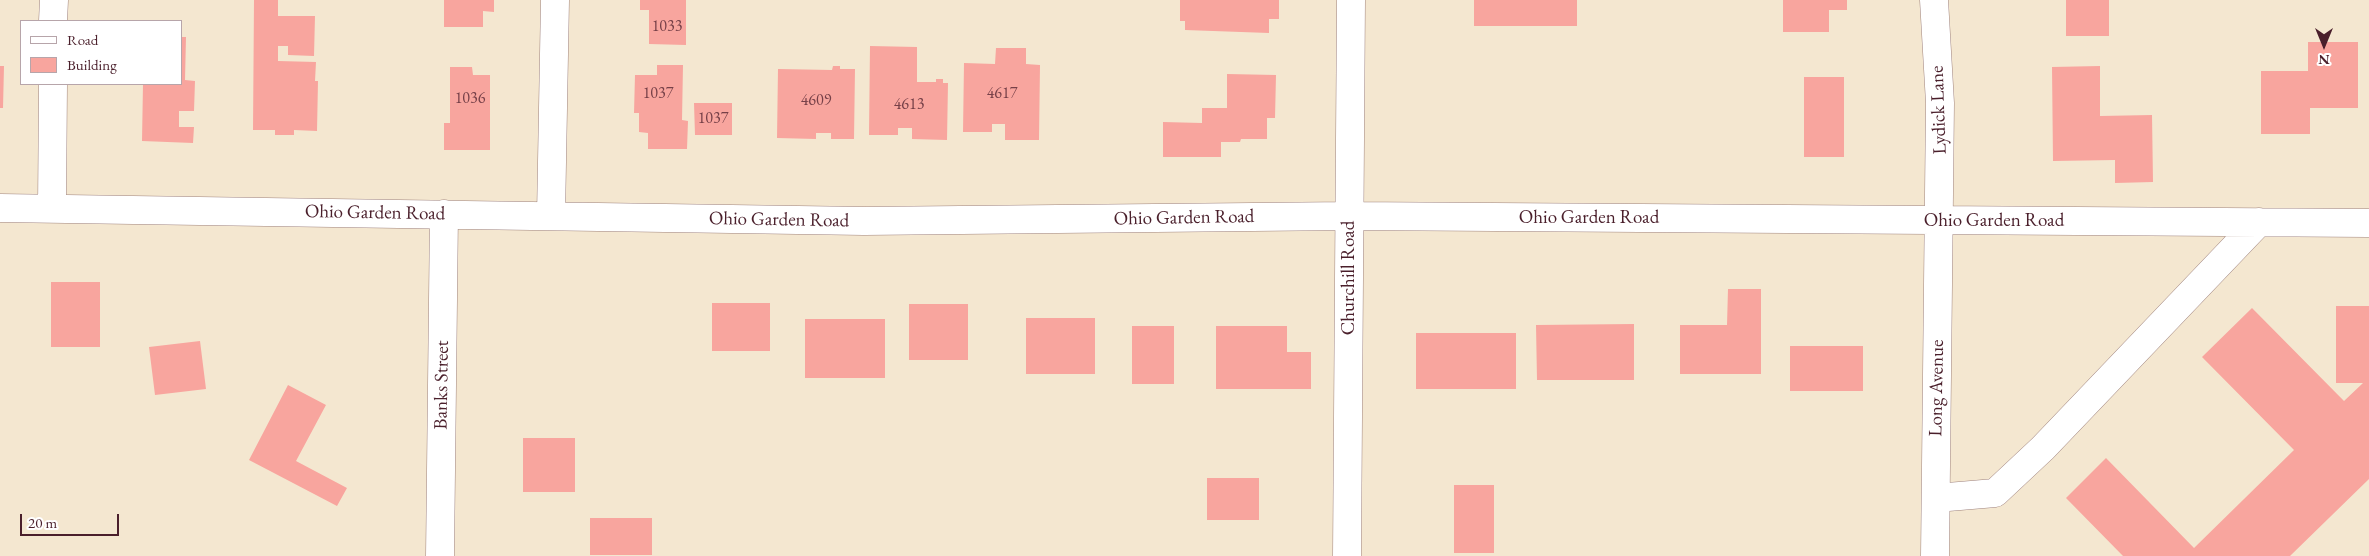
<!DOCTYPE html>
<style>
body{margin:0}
#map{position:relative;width:2369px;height:556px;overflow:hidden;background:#f4e7d0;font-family:"EB Garamond",serif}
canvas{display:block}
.legend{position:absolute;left:20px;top:20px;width:162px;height:65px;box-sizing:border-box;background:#fff;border:1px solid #b7a5aa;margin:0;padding:6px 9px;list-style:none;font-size:15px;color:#4a1f2b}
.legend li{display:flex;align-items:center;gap:10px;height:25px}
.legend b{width:25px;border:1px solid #b7a5aa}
.north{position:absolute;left:2299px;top:20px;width:50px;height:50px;-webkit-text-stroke:4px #fff;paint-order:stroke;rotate:180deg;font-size:14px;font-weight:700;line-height:20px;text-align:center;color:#4a1f2b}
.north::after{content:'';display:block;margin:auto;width:18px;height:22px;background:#4a1f2b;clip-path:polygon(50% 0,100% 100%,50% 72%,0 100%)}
.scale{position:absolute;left:20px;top:514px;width:99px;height:22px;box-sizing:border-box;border:2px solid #4a1f2b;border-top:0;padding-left:6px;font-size:15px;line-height:18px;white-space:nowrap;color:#4a1f2b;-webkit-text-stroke:4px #fff;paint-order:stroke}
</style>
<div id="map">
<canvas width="2369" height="556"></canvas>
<ul class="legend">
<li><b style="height:6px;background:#fff"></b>Road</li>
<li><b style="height:14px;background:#f8a59e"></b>Building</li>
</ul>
<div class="north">N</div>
<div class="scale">20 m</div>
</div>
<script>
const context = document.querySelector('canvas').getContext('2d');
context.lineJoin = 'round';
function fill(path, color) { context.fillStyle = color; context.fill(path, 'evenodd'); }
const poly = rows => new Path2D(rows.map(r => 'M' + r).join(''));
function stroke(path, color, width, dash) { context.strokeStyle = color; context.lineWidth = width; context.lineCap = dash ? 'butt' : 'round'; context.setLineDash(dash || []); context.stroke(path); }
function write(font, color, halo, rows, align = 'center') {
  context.font = font + ' "EB Garamond",serif'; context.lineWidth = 5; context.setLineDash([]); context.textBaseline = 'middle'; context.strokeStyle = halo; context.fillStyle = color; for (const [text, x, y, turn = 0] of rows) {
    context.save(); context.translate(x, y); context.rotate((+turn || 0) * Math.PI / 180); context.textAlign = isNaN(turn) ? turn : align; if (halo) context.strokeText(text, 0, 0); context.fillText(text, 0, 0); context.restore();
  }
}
fill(poly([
 [254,0,278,0,278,16,315,16,314,56,288,55,288,46,278,46,278,61,316,62,315,81,318,81,317,131,294,130,294,135,275,135,275,130,253,130],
 [444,0,494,0,494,12,483,11,483,27,444,27],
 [640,0,686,0,686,45,649,44,649,10,640,10],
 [1180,0,1279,0,1279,19,1269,19,1269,33,1185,30,1185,21,1180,21],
 [1474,0,1577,0,1577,26,1474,26],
 [1783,0,1847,0,1847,10,1829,10,1829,32,1783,32],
 [2066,0,2109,0,2109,36,2066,36],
 [181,37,186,37,185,80,195,81,194,111,179,111,179,127,194,127,193,143,142,141,143,84,181,84],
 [2308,42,2358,42,2358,108,2310,108,2310,134,2261,134,2261,71,2308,71],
 [870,46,917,47,917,82,936,82,936,79,943,79,943,83,948,83,947,140,912,139,912,128,898,128,898,135,869,135],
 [996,48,1026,48,1026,64,1040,65,1039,140,1005,140,1005,124,992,124,992,132,963,132,964,63,995,64],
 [657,65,683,65,682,120,688,121,687,149,648,149,648,133,639,132,639,113,634,113,635,75,657,75],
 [0,66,4,66,3,108,0,108],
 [833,66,840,66,840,69,855,69,854,139,831,139,831,133,816,133,816,139,777,138,778,69,832,70],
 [2100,66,2100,116,2152,115,2153,182,2115,183,2115,160,2053,161,2052,67],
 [450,67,472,67,473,75,490,75,490,150,444,150,444,123,450,123],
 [1227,74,1276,75,1275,118,1267,118,1267,139,1241,139,1240,142,1221,142,1221,157,1163,157,1163,122,1202,123,1202,108,1227,108],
 [1804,77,1844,77,1844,157,1804,157],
 [694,103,732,103,732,135,695,135],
 [51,282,100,282,100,347,51,347],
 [1728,289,1761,289,1761,374,1680,374,1680,325,1727,325],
 [712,303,770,303,770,351,712,351],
 [909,304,968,304,968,360,909,360],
 [2336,306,2369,306,2369,479,2290,556,2123,556,2066,498,2106,458,2194,548,2294,450,2202,357,2252,308,2344,401,2363,383,2336,383],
 [1026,318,1095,318,1095,374,1026,374],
 [805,319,885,319,885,378,805,378],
 [1634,324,1634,380,1537,380,1536,325],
 [1132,326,1174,326,1174,384,1132,384],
 [1216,326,1287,326,1287,352,1311,352,1311,389,1216,389],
 [1416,333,1516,333,1516,389,1416,389],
 [200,341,206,389,155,395,149,347],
 [1790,346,1863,346,1863,391,1790,391],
 [288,385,326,405,296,461,347,488,337,506,249,460],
 [523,438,575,438,575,492,523,492],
 [1207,478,1259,478,1259,520,1207,520],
 [1454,485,1494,485,1494,553,1454,553],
 [590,518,652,518,652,555,590,555]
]), '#f8a59e');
const minor = poly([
 [1934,0,1940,103,1935,556],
 [53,21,54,0],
 [0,208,864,221,1349,216,2369,223],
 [52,208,53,84],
 [551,216,555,0],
 [1936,498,1995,493,2043,448,2259,222],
 [440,556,444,214],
 [1347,556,1351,0]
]);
stroke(minor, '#9f837e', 29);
stroke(minor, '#fff', 28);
write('16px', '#764048', null, [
 ["1033",667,27],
 ["1037",658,94],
 ["4617",1002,94],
 ["1036",470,99],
 ["4609",816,101],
 ["4613",909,105],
 ["1037",713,119]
]);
write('19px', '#4a1f2b', '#fff', [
 ["Lydick Lane",1939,110,-92],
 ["Ohio Garden Road",375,213,1],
 ["Ohio Garden Road",1184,218,-1],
 ["Ohio Garden Road",1589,218],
 ["Ohio Garden Road",779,220,1],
 ["Ohio Garden Road",1994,221],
 ["Churchill Road",1349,278,-90],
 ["Banks Street",442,385,-89],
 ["Long Avenue",1937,388,-89]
]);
</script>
